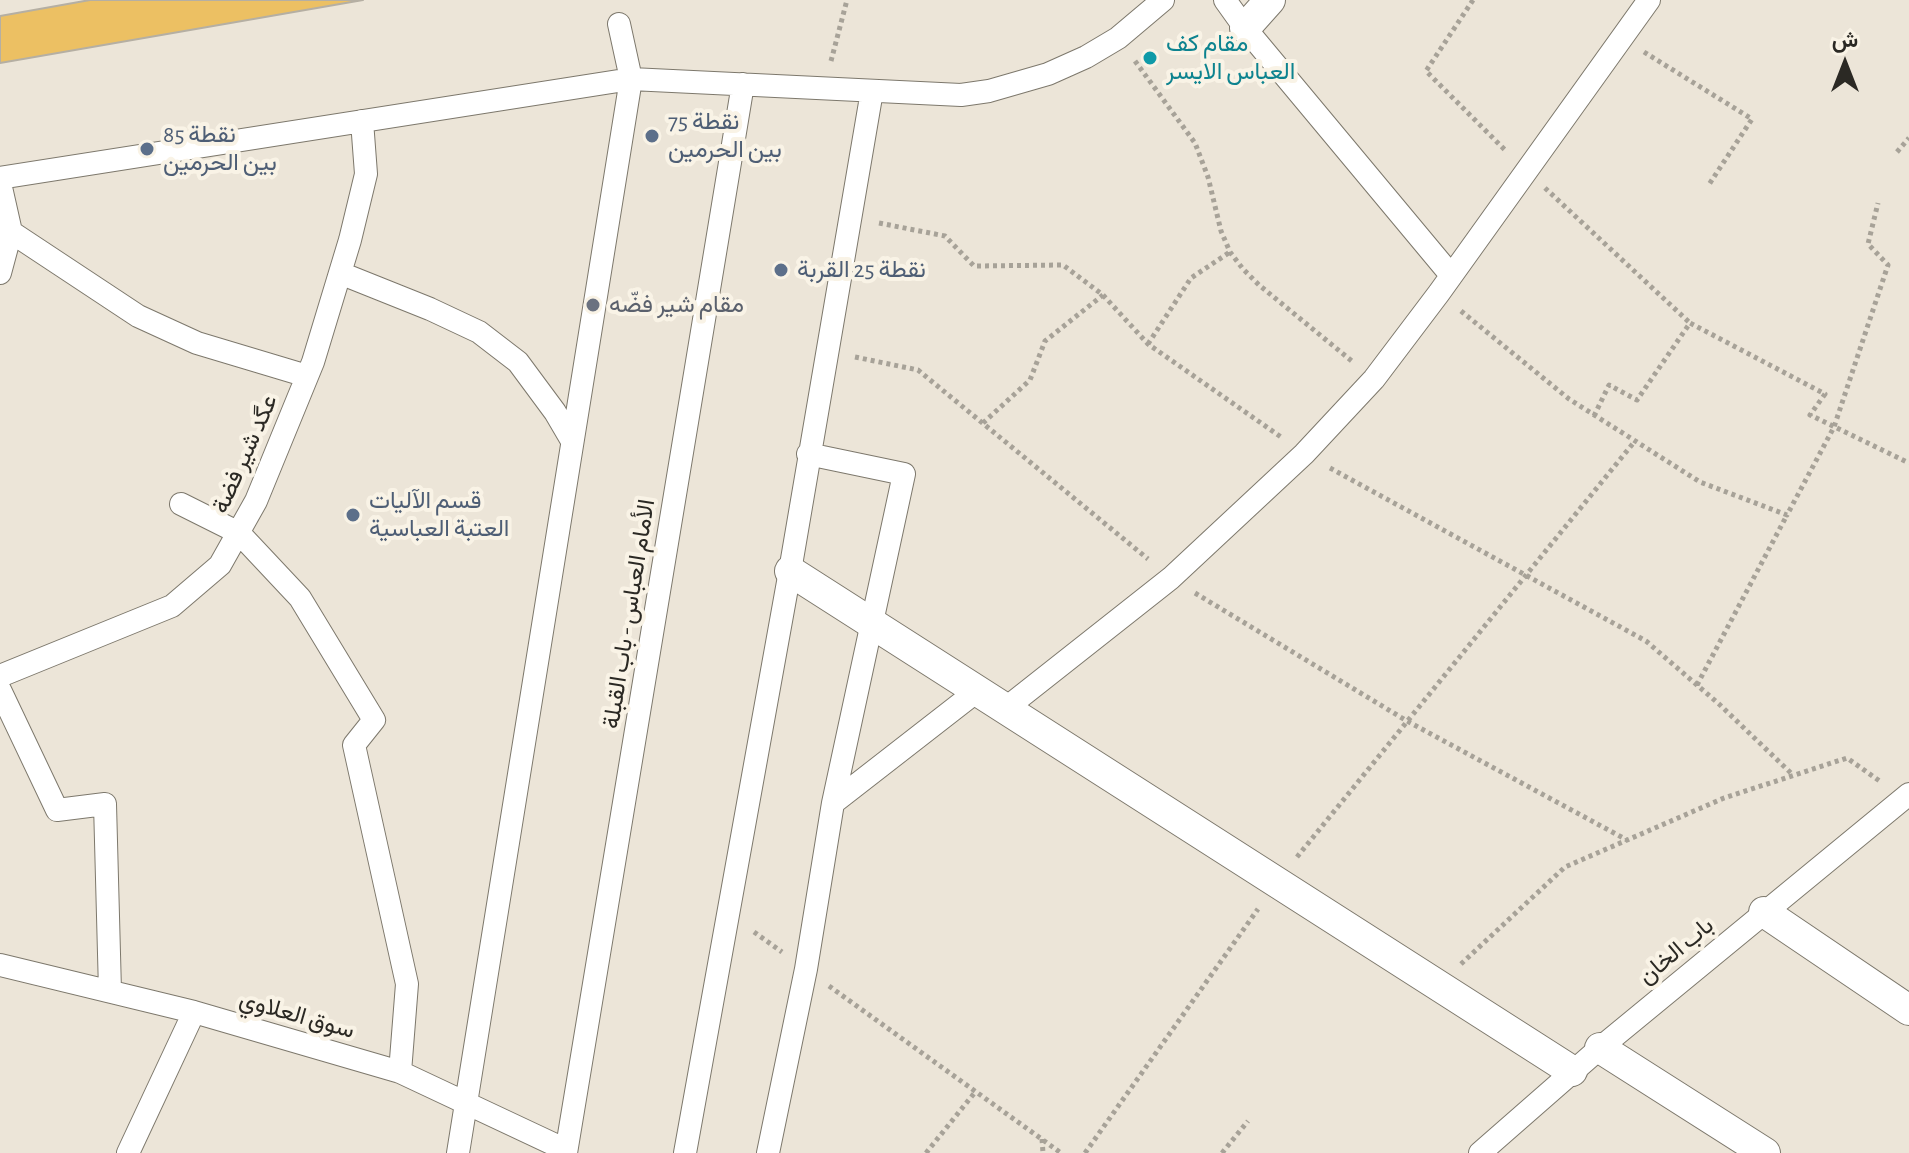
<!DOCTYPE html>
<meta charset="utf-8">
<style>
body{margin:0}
#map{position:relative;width:1909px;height:1153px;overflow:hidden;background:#ece5d8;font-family:"Alegreya Sans",Vazirmatn,sans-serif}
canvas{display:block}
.north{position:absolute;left:1805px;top:24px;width:80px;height:80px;-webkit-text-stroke:6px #f9f3e6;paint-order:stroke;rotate:0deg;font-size:22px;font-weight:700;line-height:32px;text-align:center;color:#2b2924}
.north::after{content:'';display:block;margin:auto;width:28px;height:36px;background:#2b2924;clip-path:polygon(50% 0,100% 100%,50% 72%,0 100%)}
</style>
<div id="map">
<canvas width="1909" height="1153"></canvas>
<div class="north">ش</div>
</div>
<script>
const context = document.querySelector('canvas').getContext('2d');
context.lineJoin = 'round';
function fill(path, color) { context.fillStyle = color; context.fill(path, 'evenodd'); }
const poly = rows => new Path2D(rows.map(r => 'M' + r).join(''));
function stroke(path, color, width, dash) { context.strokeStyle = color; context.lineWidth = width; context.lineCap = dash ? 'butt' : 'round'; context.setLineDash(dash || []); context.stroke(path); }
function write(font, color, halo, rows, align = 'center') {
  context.font = font + ' "Alegreya Sans",Vazirmatn,sans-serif'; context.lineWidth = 8; context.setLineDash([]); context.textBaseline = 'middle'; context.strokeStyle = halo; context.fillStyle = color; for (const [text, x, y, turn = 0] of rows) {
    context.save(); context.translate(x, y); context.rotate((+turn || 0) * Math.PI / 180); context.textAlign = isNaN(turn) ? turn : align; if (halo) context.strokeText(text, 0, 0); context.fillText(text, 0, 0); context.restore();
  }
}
const building = poly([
 [90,0,363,0,0,63,0,16,90,0]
]);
fill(building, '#ecc063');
stroke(building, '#b5afa3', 2);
const pedestrian = poly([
 [1225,0,1245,28,1450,274],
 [0,178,631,79,961,95,989,91,1048,74,1086,57,1118,38,1163,0],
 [0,183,11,232,0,273],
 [11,232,138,316,197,343,307,376],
 [340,273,430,309,479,332,518,362,555,412,572,441],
 [181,504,239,533,300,598,374,720,354,745,407,984,400,1072],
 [0,676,172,606,220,565,256,501,313,362,350,240,366,174,362,121],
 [0,690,57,810,105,804,110,991],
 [1005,709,1171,578,1304,454,1374,379,1439,293,1649,0],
 [833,803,977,691],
 [0,965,194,1012,400,1072,566,1150],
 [128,1153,194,1012],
 [458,1153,631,79,619,24],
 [566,1153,743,84],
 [685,1153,790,571,872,91],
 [768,1153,806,969,833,803,904,474,808,454],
 [1480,1153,1600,1048,1909,794]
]);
const minor = poly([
 [1245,28,1270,0],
 [790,571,1572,1071],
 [1764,912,1909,1010],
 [1600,1048,1765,1153]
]);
stroke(pedestrian, '#7d786c', 24);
stroke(minor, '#7d786c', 32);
stroke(poly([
 [1473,0,1426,71,1506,151],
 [1644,52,1752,119,1708,186],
 [831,61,847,0],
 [1135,61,1195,143,1208,177,1221,231,1230,252,1243,269,1259,285,1353,362],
 [1897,152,1909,138],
 [1545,188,1690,323],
 [879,223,945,236,974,266,1063,265,1103,295,1148,344,1281,437],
 [1461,311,1569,399,1700,482,1787,515,1834,427,1888,265,1868,244,1878,203],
 [1148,344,1191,278,1230,252],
 [855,357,918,370,1148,559],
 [1594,416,1609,385,1637,400,1690,323,1825,394,1810,415,1909,463],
 [983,423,1030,380,1045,341,1103,295],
 [1330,468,1646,641,1719,704,1793,775],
 [1195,593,1407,721,1627,840],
 [1697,685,1787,515],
 [1297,857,1635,441],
 [754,932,782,952],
 [1461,964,1565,867,1724,798,1847,758,1881,782],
 [829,986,1061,1153],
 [1042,1139,1043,1153],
 [926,1153,976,1091],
 [1085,1153,1258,909],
 [1222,1153,1248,1121]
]), '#a7a298', 5, [4, 4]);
stroke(pedestrian, '#fff', 22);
stroke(minor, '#fff', 30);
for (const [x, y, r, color] of [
 [1150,58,8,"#0f9aa8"],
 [652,136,8,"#5c6f8a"],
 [147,149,8,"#5c6f8a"],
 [781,270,8,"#5c6f8a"],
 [593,305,8,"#6b7280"],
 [353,515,8,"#5c6f8a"]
]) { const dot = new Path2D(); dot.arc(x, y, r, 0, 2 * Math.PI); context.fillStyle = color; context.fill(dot); stroke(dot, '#f9f3e6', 3); }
write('24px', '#0d838f', '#f9f3e6', [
 ["مقام كف",1166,44],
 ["العباس الايسر",1166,72]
], 'left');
write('24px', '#4e5e75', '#f9f3e6', [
 ["نقطة 75",668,122],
 ["بين الحرمين",668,150],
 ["نقطة 85",163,135],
 ["بين الحرمين",163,163],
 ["نقطة 25 القربة",797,270],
 ["قسم الآليات",369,501],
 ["العتبة العباسية",369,529]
], 'left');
write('24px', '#5b616d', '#f9f3e6', [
 ["مقام شير فضّه",609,305]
], 'left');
write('24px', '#2b2924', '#f9f3e6', [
 ["عگد شير فضة",245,454,-66],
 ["الأمام العباس - باب القبلة",629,614,-81],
 ["باب الخان",1676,951,-40],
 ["سوق العلاوي",297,1015,16]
]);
</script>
